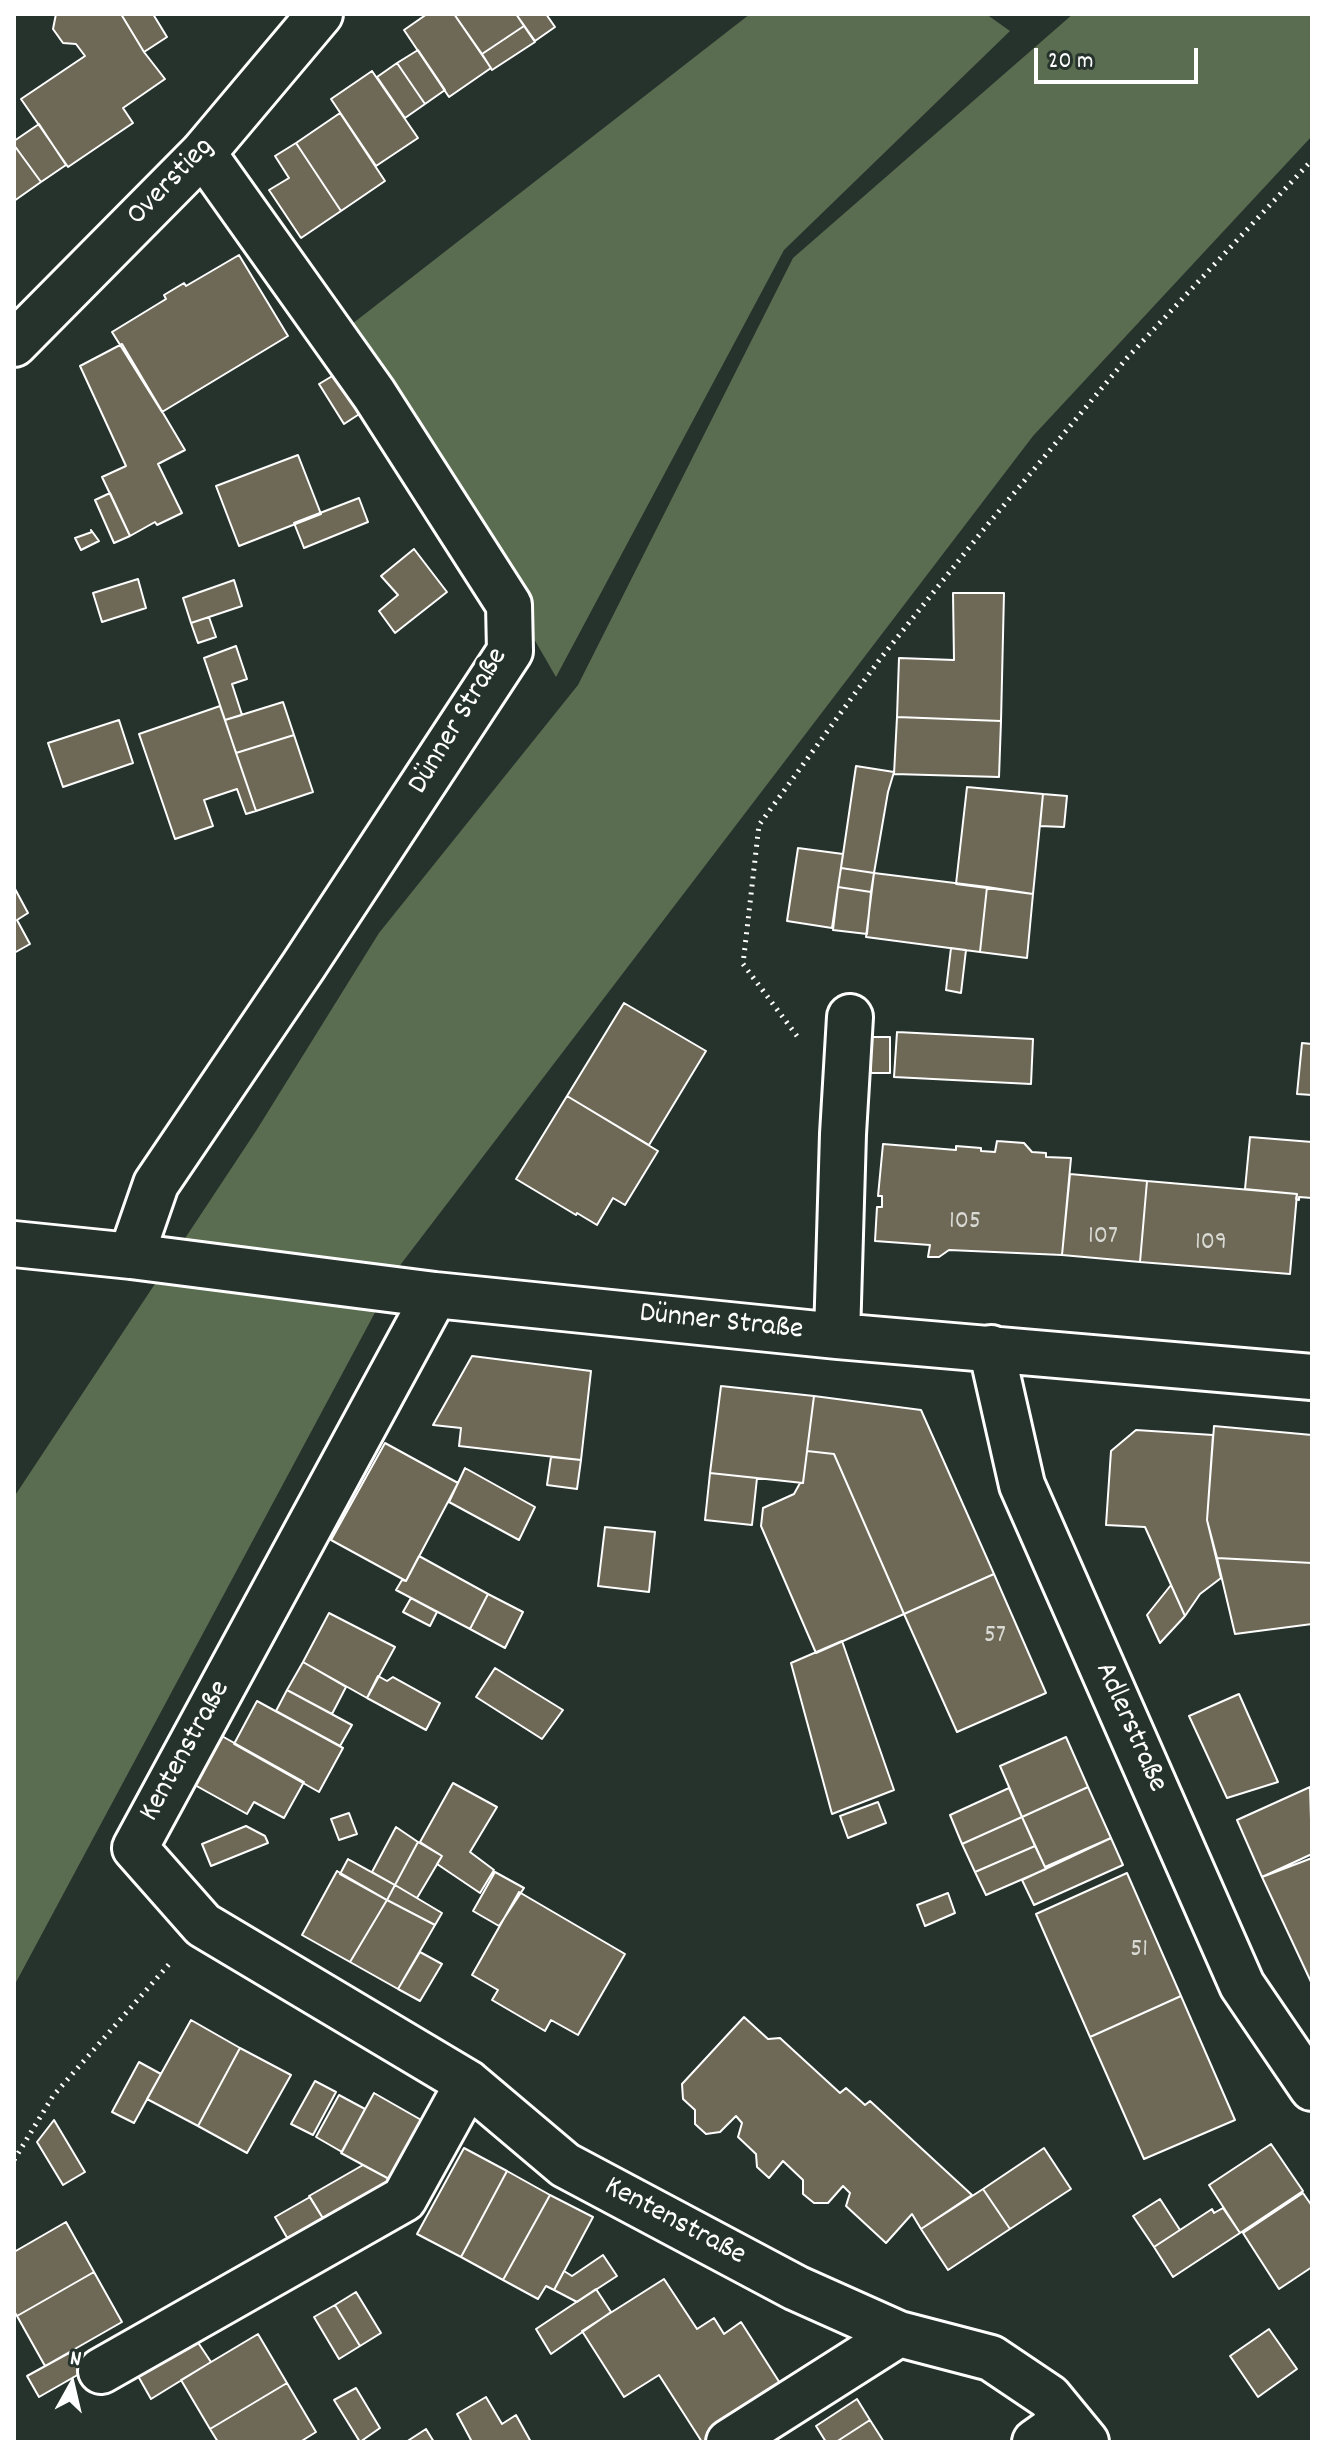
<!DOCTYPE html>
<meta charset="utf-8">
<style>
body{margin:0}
#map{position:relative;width:1326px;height:2456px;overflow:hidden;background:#26332d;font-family:Dekko,sans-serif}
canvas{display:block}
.frame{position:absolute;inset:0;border:16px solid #fff;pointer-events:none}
.north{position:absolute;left:32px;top:2344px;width:80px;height:80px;-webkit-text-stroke:6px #26332d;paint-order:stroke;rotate:8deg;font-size:22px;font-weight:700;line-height:32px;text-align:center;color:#fff}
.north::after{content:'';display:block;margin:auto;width:28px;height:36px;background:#fff;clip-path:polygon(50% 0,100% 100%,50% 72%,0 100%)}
.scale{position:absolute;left:1034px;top:48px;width:164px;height:36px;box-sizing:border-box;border:4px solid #fff;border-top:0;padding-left:10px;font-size:24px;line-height:28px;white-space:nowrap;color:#fff;-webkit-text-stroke:6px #26332d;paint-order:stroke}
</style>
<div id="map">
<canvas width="1326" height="2456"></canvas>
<div class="frame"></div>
<div class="north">N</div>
<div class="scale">20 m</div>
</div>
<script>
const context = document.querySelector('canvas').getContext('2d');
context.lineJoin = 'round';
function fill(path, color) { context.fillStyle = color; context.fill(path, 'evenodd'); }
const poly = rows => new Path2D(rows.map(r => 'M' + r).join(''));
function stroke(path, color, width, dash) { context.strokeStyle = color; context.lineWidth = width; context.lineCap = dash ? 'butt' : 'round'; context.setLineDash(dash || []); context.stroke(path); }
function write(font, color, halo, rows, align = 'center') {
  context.font = font + ' Dekko,sans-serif'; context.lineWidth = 8; context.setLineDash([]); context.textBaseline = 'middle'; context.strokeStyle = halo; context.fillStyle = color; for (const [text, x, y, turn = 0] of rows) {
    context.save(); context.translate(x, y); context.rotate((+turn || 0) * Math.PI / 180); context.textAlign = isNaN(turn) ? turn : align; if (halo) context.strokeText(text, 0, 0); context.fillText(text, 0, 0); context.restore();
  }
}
fill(poly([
 [750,14,986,14,1010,31,784,250,556,677,352,324],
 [1073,14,1312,14,1312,136,1033,436,401,1264,14,1986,14,1497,256,1131,379,933,578,685,793,258]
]), '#5a6d50');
const building = poly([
 [56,14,121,14,144,52,165,79,123,108,133,123,68,167,21,99,85,56,76,44,63,43,53,29,56,14],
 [121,14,153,14,167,37,144,52,121,14],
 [427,14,454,14,491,68,449,97,404,30,427,14],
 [454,14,516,14,524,26,482,54,454,14],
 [516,14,546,14,555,27,535,41,516,14],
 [524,26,535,42,492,70,482,54,524,26],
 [418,50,445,90,425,104,397,63,418,50],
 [397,63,425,104,405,118,377,77,397,63],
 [372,71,418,138,376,166,331,99,372,71],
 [340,113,385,181,341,211,296,143,340,113],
 [39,124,66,165,41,182,14,145,14,141,39,124],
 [296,143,341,211,301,238,269,190,289,178,275,156,296,143],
 [14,145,41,182,14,201,14,145],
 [239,255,288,336,162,412,112,332,166,299,164,295,184,283,186,286,239,255],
 [122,344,185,450,158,464,182,513,157,525,155,522,130,536,102,477,126,466,80,366,122,344],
 [339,372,364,411,344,424,319,384,339,372],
 [298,455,321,514,239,546,216,486,298,455],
 [110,493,130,536,114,543,95,500,110,493],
 [359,498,368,522,304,548,294,523,359,498],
 [91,530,99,541,81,550,75,538,92,532,91,530],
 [414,549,447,592,395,633,379,611,398,595,381,576,414,549],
 [138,579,146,608,102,622,93,593,138,579],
 [234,580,242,606,191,623,183,598,234,580],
 [953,593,1004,593,1001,721,897,717,899,658,954,660,953,593],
 [209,617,216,637,198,643,191,623,209,617],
 [236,646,247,679,232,684,242,715,225,720,204,658,236,646],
 [283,702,294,735,236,753,225,720,283,702],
 [220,706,256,811,246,814,237,789,204,800,213,826,175,839,139,734,220,706],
 [897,717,1001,721,999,777,894,774,897,717],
 [119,720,133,763,63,787,48,743,119,720],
 [294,735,313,792,256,811,236,753,294,735],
 [856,766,894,772,888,792,874,873,841,868,856,766],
 [967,787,1043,794,1033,894,956,884,967,787],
 [1043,794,1067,796,1064,827,1040,826,1043,794],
 [798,848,843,854,832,928,787,921,798,848],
 [841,868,874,873,871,892,838,887,841,868],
 [874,873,987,887,980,952,866,937,874,873],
 [14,887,28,913,17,920,30,944,14,953,14,887],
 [838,887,871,892,867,934,833,930,838,887],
 [987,887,1033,894,1027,958,980,952,987,887],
 [951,948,966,950,961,993,946,990,951,948],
 [624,1003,706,1051,649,1145,567,1096,624,1003],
 [897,1032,1033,1039,1031,1084,894,1077,897,1032],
 [870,1037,890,1037,890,1073,871,1073,870,1037],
 [1302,1043,1312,1044,1312,1095,1297,1094,1302,1043],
 [567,1096,658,1151,625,1205,613,1198,597,1225,577,1213,576,1215,516,1179,567,1096],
 [1250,1137,1312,1142,1312,1198,1299,1197,1299,1200,1296,1199,1297,1194,1245,1189,1250,1137],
 [997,1141,1024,1143,1032,1152,1046,1153,1046,1157,1071,1158,1062,1255,949,1250,939,1257,928,1257,930,1245,875,1241,877,1207,882,1207,882,1196,878,1196,883,1144,956,1150,956,1146,981,1148,981,1151,995,1152,997,1141],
 [1070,1174,1147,1181,1140,1262,1062,1255,1070,1174],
 [1147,1181,1297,1194,1290,1274,1140,1262,1147,1181],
 [472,1356,591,1371,581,1460,459,1446,461,1428,433,1425,472,1356],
 [721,1386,814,1396,803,1483,710,1473,721,1386],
 [814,1396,921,1410,994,1574,904,1614,834,1454,807,1451,814,1396],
 [1214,1426,1312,1435,1312,1563,1217,1558,1207,1520,1214,1426],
 [1136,1430,1213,1435,1207,1520,1221,1578,1200,1594,1185,1616,1145,1527,1106,1525,1111,1451,1136,1430],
 [385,1443,458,1483,406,1581,331,1540,385,1443],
 [807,1451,834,1454,904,1614,816,1653,761,1526,763,1508,794,1494,800,1483,803,1483,807,1451],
 [551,1457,581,1460,577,1489,547,1485,551,1457],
 [465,1468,535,1507,519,1540,449,1502,465,1468],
 [710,1473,757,1478,752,1525,705,1520,710,1473],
 [605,1527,655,1532,649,1592,598,1586,605,1527],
 [419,1556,488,1594,470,1629,396,1590,402,1580,406,1581,419,1556],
 [1217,1558,1312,1563,1312,1624,1235,1634,1217,1558],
 [994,1574,1046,1693,957,1732,904,1614,994,1574],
 [1171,1585,1185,1616,1160,1643,1147,1615,1171,1585],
 [488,1594,523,1612,505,1648,470,1629,488,1594],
 [411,1598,437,1612,430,1626,403,1612,411,1598],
 [329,1613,395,1647,367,1698,303,1662,329,1613],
 [842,1641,894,1790,832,1814,791,1663,842,1641],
 [303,1662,346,1687,332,1714,287,1690,303,1662],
 [495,1668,563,1710,542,1739,476,1697,495,1668],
 [378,1676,387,1681,393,1677,440,1703,426,1730,367,1698,378,1676],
 [287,1690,352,1725,340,1746,276,1711,287,1690],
 [1239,1694,1278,1782,1227,1798,1189,1716,1239,1694],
 [257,1701,343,1748,319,1792,234,1744,257,1701],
 [220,1735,304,1782,284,1818,254,1802,247,1814,193,1784,220,1735],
 [1066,1737,1088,1787,1022,1817,1000,1766,1066,1737],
 [453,1783,497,1807,470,1852,494,1870,480,1893,437,1864,442,1856,420,1842,453,1783],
 [1088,1787,1111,1838,1045,1867,1022,1817,1088,1787],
 [1310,1787,1312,1854,1262,1877,1237,1820,1310,1787],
 [1009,1788,1022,1817,962,1844,950,1815,1009,1788],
 [878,1802,886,1823,848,1838,840,1816,878,1802],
 [349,1813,357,1834,339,1840,331,1819,349,1813],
 [1022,1817,1035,1846,975,1872,962,1844,1022,1817],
 [246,1826,265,1836,268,1843,211,1866,202,1844,246,1826],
 [396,1827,418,1842,395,1885,372,1872,396,1827],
 [1111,1838,1123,1865,1034,1905,1022,1880,1111,1838],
 [418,1842,442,1856,417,1898,395,1885,418,1842],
 [1035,1846,1046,1869,986,1895,975,1872,1035,1846],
 [1312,1858,1312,1984,1262,1877,1312,1858],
 [348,1859,395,1885,387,1900,340,1874,348,1859],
 [337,1871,387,1900,350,1962,302,1935,337,1871],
 [495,1872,524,1888,499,1926,473,1911,495,1872],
 [1127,1873,1181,1996,1090,2037,1036,1914,1127,1873],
 [395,1885,442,1913,435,1925,387,1900,395,1885],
 [519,1892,625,1954,578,2035,551,2020,545,2031,492,2000,498,1990,472,1975,519,1892],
 [948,1893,955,1913,925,1926,917,1905,948,1893],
 [387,1900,435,1925,398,1989,350,1962,387,1900],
 [420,1952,442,1964,420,2001,398,1989,420,1952],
 [1181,1996,1235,2120,1144,2159,1090,2037,1181,1996],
 [744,2017,768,2039,780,2038,840,2093,846,2088,865,2105,870,2101,972,2195,921,2229,912,2214,886,2243,846,2206,850,2193,843,2186,828,2203,814,2203,803,2194,803,2180,783,2161,769,2178,757,2167,756,2154,738,2137,742,2123,736,2116,720,2132,706,2134,695,2124,695,2110,683,2099,682,2084,744,2017],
 [191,2020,240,2048,198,2126,147,2099,191,2020],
 [240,2048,291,2075,247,2153,198,2126,240,2048],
 [139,2062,161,2074,134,2123,112,2112,139,2062],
 [315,2081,336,2092,313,2135,291,2124,315,2081],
 [374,2093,423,2121,391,2180,341,2153,374,2093],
 [339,2095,365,2109,342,2152,316,2137,339,2095],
 [54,2120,85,2172,63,2185,37,2142,54,2120],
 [1271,2144,1303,2191,1240,2233,1209,2185,1271,2144],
 [464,2148,507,2171,461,2257,417,2234,464,2148],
 [1044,2148,1071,2189,1010,2229,983,2189,1044,2148],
 [363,2165,391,2180,324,2220,309,2196,363,2165],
 [507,2171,550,2195,503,2280,461,2257,507,2171],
 [983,2189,1010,2229,948,2270,921,2229,983,2189],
 [1303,2193,1312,2206,1312,2267,1279,2289,1243,2233,1303,2193],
 [550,2195,593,2217,554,2290,546,2286,538,2299,503,2280,550,2195],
 [310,2197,324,2220,289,2241,275,2217,310,2197],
 [1160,2199,1180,2230,1154,2247,1133,2216,1160,2199],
 [1223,2208,1240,2233,1173,2277,1154,2247,1212,2209,1214,2213,1223,2208],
 [66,2222,94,2272,17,2316,14,2311,14,2252,66,2222],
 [603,2255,617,2276,577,2302,554,2290,564,2271,572,2276,603,2255],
 [94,2272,122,2322,45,2366,17,2316,94,2272],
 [664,2279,697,2329,714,2318,724,2334,741,2322,785,2391,705,2442,702,2442,659,2375,624,2397,582,2331,664,2279],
 [596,2289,611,2312,551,2354,536,2329,596,2289],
 [356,2292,381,2333,360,2346,335,2305,356,2292],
 [335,2305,360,2346,339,2359,314,2317,335,2305],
 [1269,2329,1297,2369,1258,2397,1230,2356,1269,2329],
 [258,2334,287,2383,210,2429,181,2380,258,2334],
 [197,2341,211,2362,151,2399,138,2376,197,2341],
 [69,2353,81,2373,39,2397,27,2376,69,2353],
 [287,2383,316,2432,300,2442,218,2442,210,2429,287,2383],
 [356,2388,380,2428,360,2442,334,2400,356,2388],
 [486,2397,502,2424,516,2415,531,2442,472,2442,457,2414,486,2397],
 [857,2399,870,2420,836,2442,826,2442,816,2426,857,2399],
 [870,2420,884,2442,836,2442,870,2420],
 [426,2429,434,2442,406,2442,426,2429]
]);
fill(building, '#6d6956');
stroke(building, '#fff', 2);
const minor = poly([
 [14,344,203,153,320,14],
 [14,1244,131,1256,435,1295,837,1336,1312,1377],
 [131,1256,156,1184,304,965,510,651,509,605,374,394,203,153],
 [435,1295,135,1848,203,1925,468,2083,565,2165,796,2288,899,2334,991,2358,1049,2397,1086,2442],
 [837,1336,843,1134,850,1017],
 [991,1348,1022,1485,1242,1985,1312,2088],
 [101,2371,404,2199,468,2083],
 [729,2442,899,2334],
 [1035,2442,1066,2420]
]);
stroke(minor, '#fff', 50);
stroke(poly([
 [797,1036,743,964,759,825,880,659,984,529,1127,358,1312,160],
 [14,2160,53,2096,171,1962]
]), '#fff', 5, [2, 6]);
stroke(minor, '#26332d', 44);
write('26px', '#dadad5', null, [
 ["105",965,1223],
 ["107",1103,1238],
 ["109",1211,1244],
 ["57",995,1637],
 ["51",1139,1951]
]);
write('30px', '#fff', '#26332d', [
 ["Overstieg",172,183,-46],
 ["Dünner Straße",460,722,-59],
 ["Dünner Straße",721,1324,6],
 ["Adlerstraße",1129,1728,66],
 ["Kentenstraße",187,1752,-61],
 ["Kentenstraße",674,2223,28]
]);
</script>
